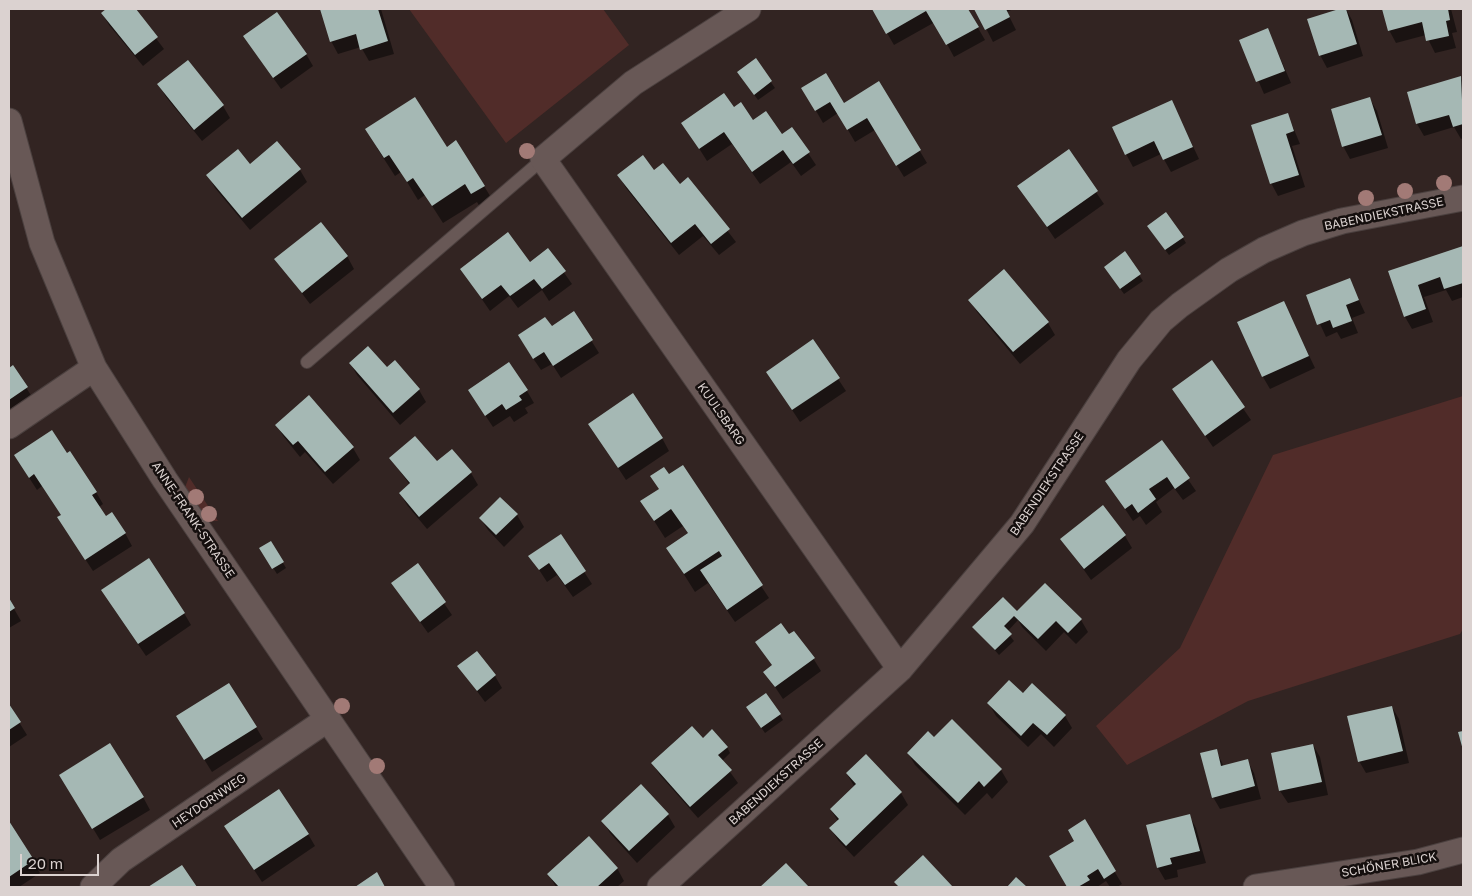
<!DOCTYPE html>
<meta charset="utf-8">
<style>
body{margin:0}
#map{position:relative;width:1472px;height:896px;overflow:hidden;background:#322422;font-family:"Golos Text",sans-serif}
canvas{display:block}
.frame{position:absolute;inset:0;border:10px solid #dbd2d0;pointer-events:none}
.scale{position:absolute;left:20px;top:854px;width:79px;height:22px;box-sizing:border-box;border:2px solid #dbd2d0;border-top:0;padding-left:6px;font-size:15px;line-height:18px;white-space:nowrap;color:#dbd2d0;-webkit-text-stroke:4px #150f0e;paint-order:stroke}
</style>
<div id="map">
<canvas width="1472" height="896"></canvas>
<div class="frame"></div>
<div class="scale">20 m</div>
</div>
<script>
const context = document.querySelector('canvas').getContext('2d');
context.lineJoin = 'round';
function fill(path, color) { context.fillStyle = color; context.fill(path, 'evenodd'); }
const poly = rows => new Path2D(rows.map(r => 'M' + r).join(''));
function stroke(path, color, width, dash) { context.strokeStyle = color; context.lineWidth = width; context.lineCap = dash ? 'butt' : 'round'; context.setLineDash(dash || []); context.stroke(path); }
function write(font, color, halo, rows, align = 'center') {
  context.font = font + ' "Golos Text",sans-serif'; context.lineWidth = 5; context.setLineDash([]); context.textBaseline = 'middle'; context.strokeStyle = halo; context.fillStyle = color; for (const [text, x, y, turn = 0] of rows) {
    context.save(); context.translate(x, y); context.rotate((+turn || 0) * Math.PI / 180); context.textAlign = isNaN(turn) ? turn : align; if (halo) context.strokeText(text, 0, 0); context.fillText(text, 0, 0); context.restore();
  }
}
fill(poly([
 [409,9,603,9,629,45,506,143],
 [1463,396,1463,629,1460,634,1248,701,1127,765,1096,726,1180,648,1273,455],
 [189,477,218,521,205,521,184,490]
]), '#512c29');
fill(poly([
 [108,9,134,9,164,49,143,66,109,25,102,13],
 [321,9,381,9,394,54,369,61,361,47,338,54,331,41],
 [873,9,967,9,985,40,954,57,935,22,894,45],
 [976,9,1013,9,1007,12,1016,30,993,42],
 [1346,9,1352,20,1363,56,1327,68,1320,55,1309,20],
 [1384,9,1451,9,1457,32,1452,33,1456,48,1435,53,1426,35,1396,43,1389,30],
 [1268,30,1291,83,1264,94,1241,40],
 [252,48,306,54,313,66,281,89],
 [755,60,775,88,758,100,742,78],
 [187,61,223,106,230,118,202,141,166,97,159,85],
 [1461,78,1463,82,1463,138,1461,139,1454,127,1424,136,1417,124],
 [879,83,927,163,904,177,875,130,855,142,838,113,823,123,803,88,844,104],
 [1370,99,1377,111,1388,148,1350,159,1343,146],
 [1172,102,1199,159,1171,172,1161,154,1133,167,1126,154],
 [733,108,781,136,792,129,816,165,801,176,791,162,760,184,732,144,707,161,683,123],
 [1288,115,1300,144,1292,146,1305,187,1278,196,1271,183],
 [277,143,300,170,307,182,250,230,215,188,208,175,250,165],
 [377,148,446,148,484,186,495,204,483,212,477,202,443,223,425,195,418,200,401,172,395,176],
 [1068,151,1104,204,1055,239,1019,186],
 [654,172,680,186,688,179,736,242,719,255,703,236,679,255,626,188,619,176],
 [1152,232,1183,238,1186,243,1169,255],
 [1463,247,1463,297,1452,301,1446,290,1424,297,1433,322,1412,329,1405,317,1390,271],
 [548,250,572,284,549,301,542,290,518,308,509,296,490,311,461,269,530,264],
 [1125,253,1143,281,1124,294,1109,273],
 [347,256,354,269,310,304,276,259],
 [1349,279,1365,313,1352,318,1358,333,1341,339,1337,332,1326,337,1307,296],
 [970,300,1048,323,1055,335,1020,364,977,312],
 [1284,303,1315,368,1270,389,1263,377],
 [574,313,599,353,561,378,552,364,541,370,526,348],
 [813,341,846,391,800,422,767,372],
 [395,362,419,390,426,402,400,425,357,375,350,363,387,369],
 [1211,362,1251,420,1213,447,1173,389],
 [13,367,34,400,9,417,9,370],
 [469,391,527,391,534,403,525,408,528,413,514,422,510,416,493,427],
 [309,397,353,448,360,460,333,484,305,452,300,457,284,437,276,425],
 [590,425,662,438,669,451,626,480],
 [1162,442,1196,491,1183,500,1174,488,1156,502,1162,512,1146,525,1140,516,1133,521,1107,482],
 [67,455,96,492,103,504,99,507,105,517,125,533,132,546,93,571,66,530,62,516,42,486,37,490,15,456],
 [391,459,437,463,471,473,478,485,427,529,407,505,400,493,410,485],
 [682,467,769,598,735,622,708,583,695,592,668,549,689,534,683,526,665,538,642,502,660,490],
 [517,515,524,527,504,547,488,530,480,518],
 [560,535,592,584,573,597,557,575,547,582,530,556],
 [1125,536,1132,548,1091,580,1062,539],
 [271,543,286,568,277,574,261,549],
 [418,565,452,615,428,633,393,584],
 [9,600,21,621,9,628],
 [110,603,184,613,191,625,146,656],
 [1017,613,1081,620,1088,632,1076,644,1064,632,1046,651,1022,627,1018,620,1007,632,1014,641,999,655,974,627],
 [789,636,813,658,821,671,783,699,765,672,773,666,757,642],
 [459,667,495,676,502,688,485,702],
 [1023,695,1065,716,1072,728,1054,747,1041,734,1028,747,996,716,989,704],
 [9,706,27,735,9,747],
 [1392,707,1399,719,1409,763,1366,773,1359,761],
 [751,713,780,715,783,720,765,733],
 [256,727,263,739,212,772,185,729],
 [702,739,727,747,730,753,722,761,738,783,698,818,660,775,652,763],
 [934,739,1001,770,1008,782,992,799,987,793,965,815,915,765,908,753],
 [1313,745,1320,757,1328,795,1288,803,1280,791,1272,754],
 [1216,750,1224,767,1247,760,1254,773,1261,799,1220,809,1213,797],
 [866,756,901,793,908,805,854,857,838,840,830,828,838,821,831,810,854,786,847,774],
 [641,786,668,815,675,827,637,863,610,833,603,821],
 [68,787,143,797,150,810,100,840],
 [1189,815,1196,828,1206,863,1177,870,1178,877,1165,880,1158,868],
 [1084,821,1122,884,1117,887,1110,887,1106,881,1097,887,1068,887,1050,856,1076,841],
 [9,823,40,873,19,887,9,887],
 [225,826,308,834,315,846,262,882],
 [922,857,951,887,898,887,895,882],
 [617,868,624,881,617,887,556,887,549,875]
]), '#0007');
fill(poly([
 [106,9,136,9,158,37,135,55,101,13],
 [320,9,378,9,388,41,360,50,356,34,330,42],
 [872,9,968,9,979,27,946,45,926,11,886,34],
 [974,9,1006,9,1010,17,985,30],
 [1339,9,1346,9,1357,44,1319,56,1307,19],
 [1382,9,1448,9,1450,20,1446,21,1449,36,1426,41,1422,22,1388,31],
 [277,12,307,54,273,78,243,36],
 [1268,28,1285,71,1256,82,1239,40],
 [756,58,772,81,754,95,737,72],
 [188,60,224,105,194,130,157,84],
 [826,73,844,103,879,81,921,150,896,166,867,118,847,130,830,102,815,111,801,88],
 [1461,76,1463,124,1453,127,1449,115,1416,124,1407,92],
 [724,93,734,107,741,102,753,120,766,111,782,134,792,127,810,152,793,164,783,150,752,172,724,132,699,149,681,123],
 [415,97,447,147,456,140,485,186,471,194,465,184,432,206,413,178,407,182,389,155,384,158,365,129],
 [1370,97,1382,135,1342,147,1331,109],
 [1172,100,1193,147,1163,160,1154,141,1125,155,1112,127],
 [1288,113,1294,131,1286,134,1299,175,1270,184,1251,125],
 [277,141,301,169,242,218,206,175,238,149,250,164],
 [1069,149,1098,191,1047,227,1017,186],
 [643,155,654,170,663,163,680,184,688,177,730,229,711,244,695,224,671,243,617,175],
 [1166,212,1184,237,1165,250,1147,226],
 [321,222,348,256,302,293,274,259],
 [508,232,530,262,548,248,566,271,542,289,534,279,510,296,501,285,482,299,460,269],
 [1463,246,1463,283,1444,289,1440,277,1418,285,1426,309,1404,317,1388,271],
 [1125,251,1141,274,1120,289,1104,267],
 [1004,269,1049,322,1013,352,968,300],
 [1350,278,1359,300,1346,305,1352,321,1333,328,1330,320,1317,325,1306,295],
 [1284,301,1309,356,1262,377,1237,322],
 [574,311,593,340,553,366,544,352,533,359,518,335,545,317,552,326],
 [813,339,840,378,792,410,766,372],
 [368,346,387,367,395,360,420,389,393,413,349,363],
 [1212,360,1245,407,1205,436,1172,389],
 [509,362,528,390,519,396,522,400,506,410,502,404,485,416,468,390],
 [13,365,28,387,9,400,9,368],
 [633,393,663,438,618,468,588,424],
 [309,395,354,447,325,472,298,441,293,445,275,425],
 [52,430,67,453,70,451,97,492,92,495,106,516,112,512,126,533,85,560,57,517,61,515,34,474,29,478,14,455],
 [415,436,437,461,452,449,472,472,419,517,399,493,410,483,389,458],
 [1162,440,1190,478,1175,489,1167,477,1149,489,1156,499,1138,513,1132,504,1125,509,1105,481],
 [683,465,763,585,727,610,700,570,722,556,719,551,684,574,666,548,688,533,671,509,654,521,640,501,659,489,650,476,664,467,669,474],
 [500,497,518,514,496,535,479,518],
 [1103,505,1126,535,1084,569,1060,539],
 [561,534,586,571,565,585,549,563,539,570,528,556],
 [271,541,284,562,272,569,259,548],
 [149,558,185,613,138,644,101,590],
 [418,563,446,602,420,622,391,583],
 [1045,583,1082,619,1068,633,1056,621,1038,639,1014,616,1004,626,1012,634,995,650,972,627,1003,597,1017,611],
 [9,598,15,608,9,612],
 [781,623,789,634,794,631,815,658,775,687,763,672,772,665,755,642],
 [477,651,496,675,477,691,457,666],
 [1009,680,1023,693,1032,683,1066,715,1047,735,1033,723,1021,736,987,703],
 [229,683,257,727,204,760,176,716],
 [766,693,781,714,761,728,746,707],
 [9,704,21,722,9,730],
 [1392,706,1403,751,1358,762,1347,716],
 [952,719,1002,769,984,787,979,781,958,803,907,753,928,731,934,737],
 [692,726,703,738,712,729,728,747,718,755,732,770,690,807,651,763],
 [1463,731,1463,750,1458,732],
 [110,743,144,797,92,829,59,775],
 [1313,744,1322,782,1279,791,1271,753],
 [1217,749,1221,766,1248,759,1255,786,1212,798,1200,753],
 [866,754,902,792,846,846,829,828,839,819,830,809,856,784,846,773],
 [641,784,669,814,629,851,601,821],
 [279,789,309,834,254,870,224,826],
 [1190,814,1200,851,1170,858,1172,864,1157,868,1146,825],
 [1085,819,1116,871,1104,879,1098,869,1087,876,1090,880,1078,887,1067,887,1049,856,1074,841,1068,830],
 [9,821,34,860,9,877],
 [589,836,618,868,597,887,559,887,547,874],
 [923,855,953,887,899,887,894,882],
 [786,863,809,887,760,887],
 [182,865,197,887,148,887],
 [377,872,385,887,355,887],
 [1016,877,1027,887,1007,887]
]), '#a5b8b4');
const lane = poly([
 [307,362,543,159]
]);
const street = poly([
 [748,9,633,83,543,159,900,669],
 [9,121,42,243,94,368,165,480,442,887],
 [9,426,94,368],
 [93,887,121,860,328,719],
 [660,887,900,669,1022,524,1129,360,1161,321,1180,305,1229,270,1264,250,1303,233,1342,221,1463,198],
 [1256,887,1418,862,1463,850]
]);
stroke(lane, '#4b403f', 14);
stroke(street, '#4b403f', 27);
stroke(lane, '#685856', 12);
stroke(street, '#685856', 25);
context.fillStyle = '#a27a76';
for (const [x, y] of [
 [527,151],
 [1444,183],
 [1405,191],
 [1366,198],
 [196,497],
 [209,514],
 [342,706],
 [377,766]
]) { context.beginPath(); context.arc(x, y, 8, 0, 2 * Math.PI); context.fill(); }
write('12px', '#dbd2d0', '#150f0e', [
 ["BABENDIEKSTRASSE",1384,214,-12],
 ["KUULSBARG",721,414,55],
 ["BABENDIEKSTRASSE",1047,484,-56],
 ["ANNE-FRANK-STRASSE",193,520,56],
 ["BABENDIEKSTRASSE",776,782,-42],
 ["HEYDORNWEG",209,801,-34],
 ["SCHÖNER BLICK",1389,865,-10]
]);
</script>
